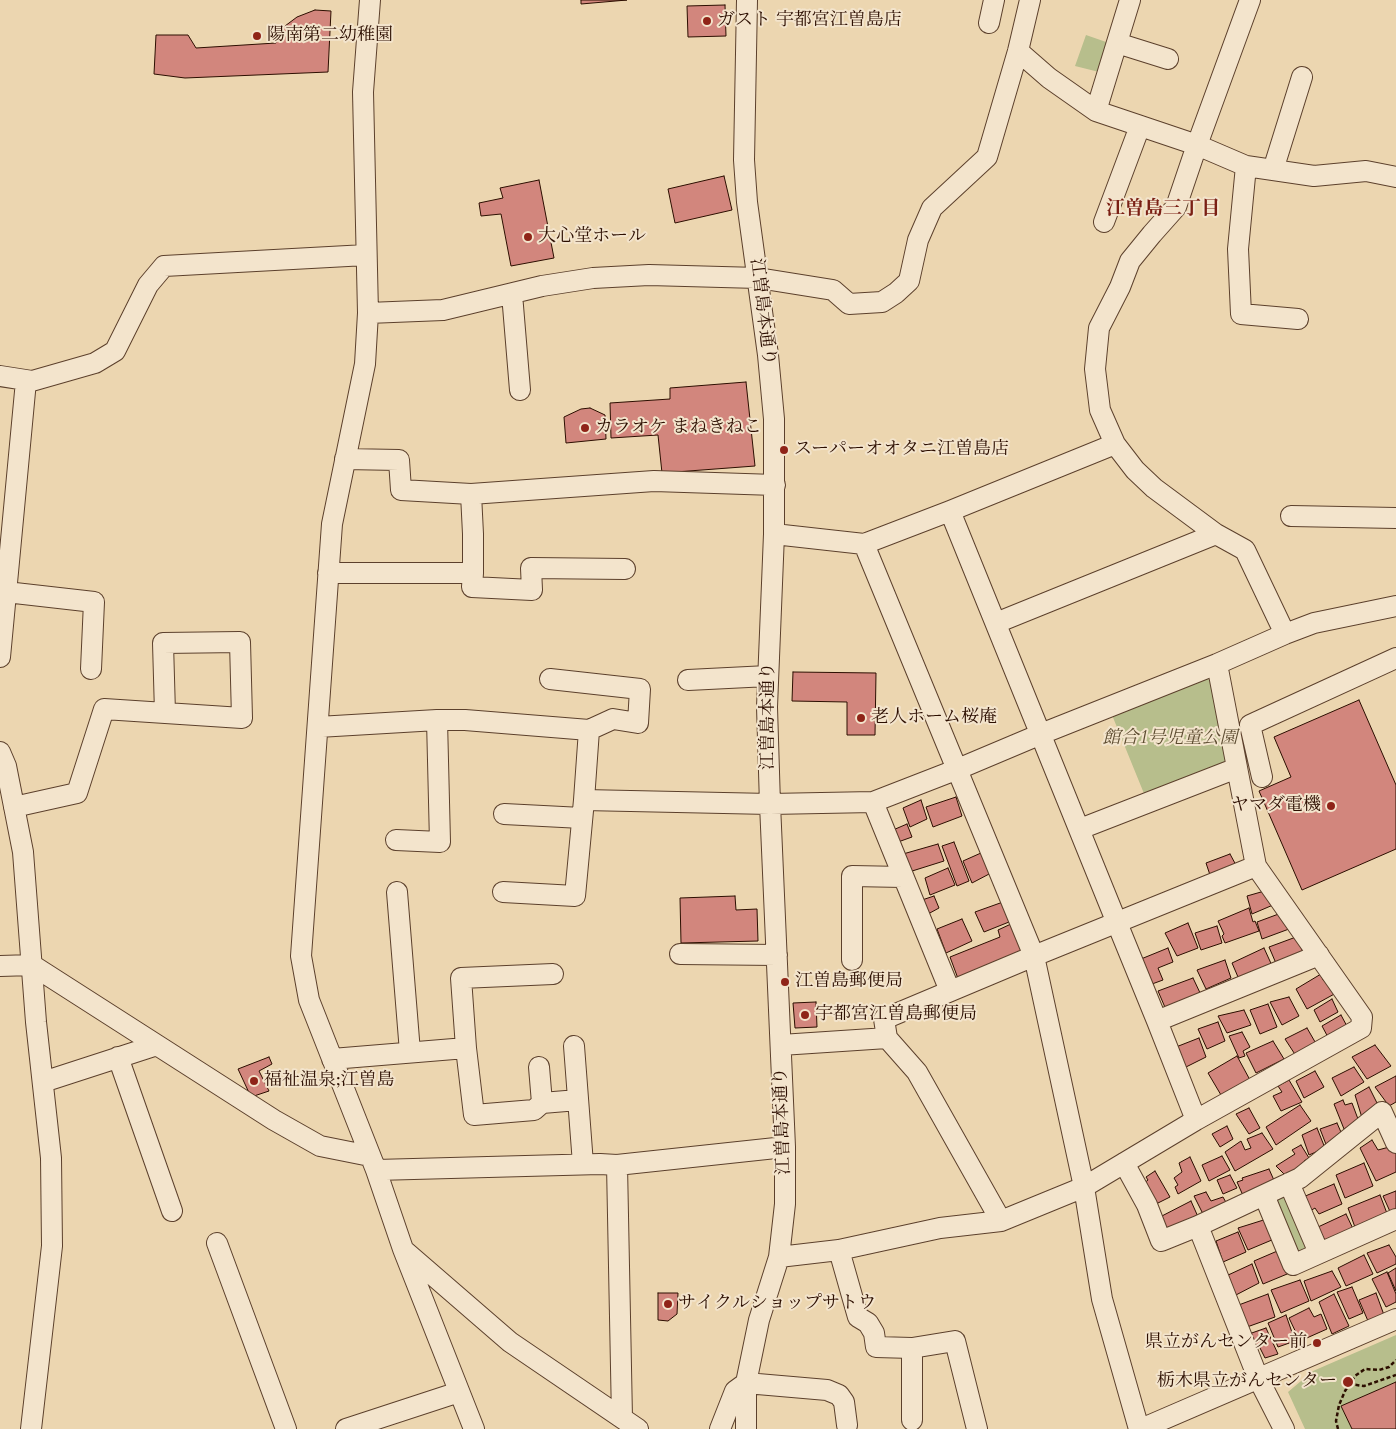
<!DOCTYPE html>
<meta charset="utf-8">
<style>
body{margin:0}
canvas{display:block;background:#ecd6b0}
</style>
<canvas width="1396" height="1429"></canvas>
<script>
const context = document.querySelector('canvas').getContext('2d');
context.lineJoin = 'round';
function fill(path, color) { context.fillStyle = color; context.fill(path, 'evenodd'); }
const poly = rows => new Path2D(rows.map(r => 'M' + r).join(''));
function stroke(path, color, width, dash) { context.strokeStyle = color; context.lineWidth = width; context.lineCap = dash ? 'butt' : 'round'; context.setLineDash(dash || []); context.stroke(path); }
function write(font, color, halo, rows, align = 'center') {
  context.font = font + ' Cardo,"Noto Serif JP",serif'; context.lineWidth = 4; context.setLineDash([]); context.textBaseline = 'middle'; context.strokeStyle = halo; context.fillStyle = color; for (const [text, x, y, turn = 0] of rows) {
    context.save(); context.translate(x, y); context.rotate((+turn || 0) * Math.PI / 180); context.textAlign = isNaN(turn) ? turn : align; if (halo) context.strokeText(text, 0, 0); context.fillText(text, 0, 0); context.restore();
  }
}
fill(poly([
 [1086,35,1109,43,1099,72,1075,66],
 [1206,676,1212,684,1227,758,1221,767,1145,796,1112,715],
 [1285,1191,1313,1249,1300,1259,1273,1196],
 [1396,1335,1396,1382,1341,1406,1352,1429,1305,1429,1288,1392,1313,1371]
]), '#b7be8c');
const building = poly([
 [581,0,627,0,581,4,581,0],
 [725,5,726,36,688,37,687,6,725,5],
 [315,10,331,11,328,72,185,78,154,74,156,35,188,35,196,48,276,43,279,32,285,26,297,17,315,10],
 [724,176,732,210,675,223,668,189,724,176],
 [539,180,554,258,511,266,501,214,481,216,479,203,503,198,500,188,539,180],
 [746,382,755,466,662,473,658,435,611,438,610,403,670,399,670,388,746,382],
 [590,408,605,415,606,439,566,443,564,417,581,409,590,408],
 [793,672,876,673,875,735,847,735,847,702,792,701,793,672],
 [1359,700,1396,785,1396,849,1302,890,1259,791,1291,777,1274,737,1359,700],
 [956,797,962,816,933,827,926,807,956,797],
 [921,800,927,819,910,827,903,808,921,800],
 [907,824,912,837,898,842,893,830,907,824],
 [954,842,969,881,957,886,942,846,954,842],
 [938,844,944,861,909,872,903,854,938,844],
 [981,853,991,873,972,883,963,861,981,853],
 [1230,854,1237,867,1212,881,1206,863,1230,854],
 [948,868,955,885,930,895,925,878,948,868],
 [1268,890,1273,905,1252,914,1247,896,1268,890],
 [735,896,736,910,757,909,758,941,681,943,680,898,735,896],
 [934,896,939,908,928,914,922,900,934,896],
 [1003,902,1009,922,984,932,975,912,1003,902],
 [1249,908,1253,922,1255,921,1259,931,1225,943,1222,936,1224,934,1218,921,1249,908],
 [1284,912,1289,929,1262,939,1257,922,1284,912],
 [962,919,972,941,946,953,937,929,962,919],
 [1188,923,1198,948,1177,956,1165,933,1188,923],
 [1011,924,1023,954,960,984,950,957,1000,937,998,930,1011,924],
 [1217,926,1222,943,1201,950,1195,933,1217,926],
 [1296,937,1305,956,1278,968,1269,947,1296,937],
 [1168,948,1173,962,1158,968,1163,980,1152,984,1141,959,1168,948],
 [1264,948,1274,970,1241,984,1232,963,1264,948],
 [1225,960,1231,978,1206,989,1197,970,1225,960],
 [1321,974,1323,980,1331,978,1338,992,1307,1009,1296,989,1321,974],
 [1193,978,1202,997,1167,1012,1158,991,1193,978],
 [1289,997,1299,1016,1282,1025,1270,1002,1289,997],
 [1332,999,1338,1012,1320,1022,1314,1010,1332,999],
 [816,1002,817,1027,795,1028,793,1003,816,1002],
 [1268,1004,1277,1027,1260,1034,1250,1010,1268,1004],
 [1244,1010,1251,1025,1227,1033,1218,1016,1244,1010],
 [1341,1015,1349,1030,1330,1041,1322,1026,1341,1015],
 [1218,1022,1225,1041,1207,1049,1198,1029,1218,1022],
 [1307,1028,1318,1047,1298,1059,1285,1039,1307,1028],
 [1242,1032,1250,1047,1243,1051,1245,1056,1239,1058,1229,1036,1242,1032],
 [1199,1038,1206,1057,1184,1068,1176,1047,1199,1038],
 [1273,1041,1284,1059,1256,1073,1246,1053,1273,1041],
 [1375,1045,1391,1066,1367,1079,1352,1057,1375,1045],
 [1237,1056,1250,1080,1221,1095,1208,1073,1237,1056],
 [269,1057,272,1064,259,1071,269,1091,251,1097,238,1069,269,1057],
 [1354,1067,1364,1082,1341,1096,1332,1078,1354,1067],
 [1315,1071,1324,1087,1304,1098,1296,1081,1315,1071],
 [1396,1076,1396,1102,1389,1106,1375,1087,1396,1076],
 [1289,1080,1302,1102,1281,1111,1273,1096,1282,1092,1278,1086,1289,1080],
 [1369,1087,1381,1111,1363,1121,1355,1095,1369,1087],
 [1343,1100,1345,1105,1352,1103,1361,1127,1350,1126,1344,1129,1334,1104,1343,1100],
 [1300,1105,1311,1121,1276,1145,1266,1127,1300,1105],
 [1249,1108,1260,1128,1249,1134,1236,1114,1249,1108],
 [1337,1123,1344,1139,1327,1147,1320,1129,1337,1123],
 [1227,1126,1233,1139,1220,1147,1212,1134,1227,1126],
 [1317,1128,1325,1148,1309,1155,1302,1135,1317,1128],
 [1262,1133,1273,1149,1235,1171,1225,1152,1241,1141,1245,1150,1251,1148,1247,1139,1262,1133],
 [1372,1140,1378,1150,1393,1146,1396,1154,1396,1172,1376,1181,1360,1148,1372,1140],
 [1301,1145,1309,1158,1304,1161,1310,1168,1290,1180,1276,1166,1295,1154,1292,1150,1301,1145],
 [1222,1156,1230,1170,1209,1181,1202,1165,1222,1156],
 [1190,1157,1201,1181,1178,1194,1175,1187,1178,1185,1174,1178,1182,1172,1179,1163,1190,1157],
 [1364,1163,1373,1186,1345,1198,1336,1175,1364,1163],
 [1269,1169,1277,1187,1245,1200,1237,1182,1243,1180,1242,1178,1269,1169],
 [1155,1171,1170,1197,1154,1205,1142,1185,1148,1180,1146,1177,1155,1171],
 [1230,1175,1237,1188,1223,1194,1217,1180,1230,1175],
 [1334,1184,1342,1204,1319,1214,1315,1208,1310,1211,1303,1197,1334,1184],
 [1396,1191,1396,1215,1392,1216,1383,1196,1396,1191],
 [1206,1192,1211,1201,1223,1197,1228,1206,1205,1218,1194,1196,1206,1192],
 [1380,1195,1388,1216,1356,1230,1348,1208,1380,1195],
 [1191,1201,1199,1219,1165,1236,1158,1218,1191,1201],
 [1346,1214,1355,1233,1328,1246,1318,1227,1346,1214],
 [1270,1218,1279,1237,1248,1250,1238,1228,1270,1218],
 [1238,1232,1246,1252,1223,1262,1216,1241,1238,1232],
 [1389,1245,1396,1257,1396,1264,1377,1273,1367,1253,1389,1245],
 [1282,1249,1292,1272,1263,1284,1254,1261,1282,1249],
 [1364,1255,1373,1274,1346,1286,1338,1268,1364,1255],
 [1252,1264,1259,1283,1234,1296,1226,1276,1252,1264],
 [1396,1268,1396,1291,1388,1273,1396,1268],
 [1332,1271,1341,1287,1311,1301,1304,1281,1332,1271],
 [1387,1272,1396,1294,1396,1302,1386,1307,1372,1279,1387,1272],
 [1300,1280,1309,1301,1281,1313,1271,1290,1300,1280],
 [1352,1287,1363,1313,1349,1319,1337,1292,1352,1287],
 [658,1293,678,1293,677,1314,668,1321,658,1320,658,1293],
 [1376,1293,1384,1315,1368,1321,1359,1300,1376,1293],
 [1268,1294,1275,1317,1247,1327,1236,1306,1268,1294],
 [1334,1294,1349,1326,1332,1334,1319,1302,1334,1294],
 [1309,1308,1314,1317,1321,1314,1327,1329,1300,1341,1289,1318,1309,1308],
 [1286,1315,1295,1341,1278,1347,1268,1323,1286,1315],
 [1266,1328,1278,1354,1265,1358,1259,1346,1252,1350,1246,1335,1266,1328],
 [1396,1382,1396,1429,1352,1429,1341,1406,1396,1382]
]);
fill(building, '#d2867d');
stroke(building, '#2c0e00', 1);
const minor = poly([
 [370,0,363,92,368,313,365,364,332,524,301,956,309,1000,376,1170,403,1249,474,1429],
 [1250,0,1197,145,1176,207,1152,234,1130,261,1120,287,1099,328,1095,369,1100,410,1115,444,1135,470,1154,488,1216,534,1245,550,1285,634],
 [989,23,994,0],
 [1117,43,1168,59],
 [1018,51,1049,78,1096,111,1197,145,1246,166,1314,176,1366,171,1396,177],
 [1096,111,1130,0],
 [1246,166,1238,249,1241,314,1298,319],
 [1273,170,1302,77],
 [1104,222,1140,126],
 [512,294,520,390],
 [368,313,443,310,542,286,593,278,649,275,758,278,833,290,849,304,882,302,896,293,909,281,918,240,932,208,987,157,1018,51,1030,0],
 [0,376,32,381,95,363,115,351,148,285,164,266,366,255],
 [345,459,399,460,401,490,471,494],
 [950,511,1117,923,1157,1021,1196,1120],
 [1291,516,1396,518],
 [774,534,864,544,950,511,1115,444],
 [864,544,1034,956,1084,1187,1102,1299,1139,1429],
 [328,573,473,573,473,534,471,494,654,481,775,485],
 [473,573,472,587,532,590,531,568,625,569],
 [6,592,94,602,91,669],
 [996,623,1216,534],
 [0,657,26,381],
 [550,679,640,689,638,723,613,719,589,730],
 [688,680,768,676],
 [318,727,437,720,465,720,589,730,584,800,770,804,873,802,958,769,1041,734,1217,664,1285,634,1314,623,1396,606],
 [0,752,6,766,23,852,36,1022,51,1158,52,1246,31,1429],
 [1262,777,1250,725,1396,658],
 [873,802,950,991],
 [14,807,77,793,104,709,242,718,240,642,163,643,165,713],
 [504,814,582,818],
 [1080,829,1237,768],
 [396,840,440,842,437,720],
 [397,892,410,1052],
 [503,892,575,896,584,800],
 [680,954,777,955],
 [852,960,852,876,903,877],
 [0,966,32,965,274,1120,320,1146,370,1156],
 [553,974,461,978,466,1048,474,1115,534,1110,542,1103,578,1100],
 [1157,1021,1319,955],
 [781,1045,887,1038],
 [574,1046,583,1164],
 [118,1057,172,1211],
 [332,1059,466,1048],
 [539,1067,542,1103],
 [43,1082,157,1045],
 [1124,1163,1147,1205,1161,1241,1198,1226],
 [617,1165,622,1418],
 [376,1170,600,1164,617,1165,785,1147],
 [1289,1183,1319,1253],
 [1264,1195,1293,1265,1396,1219],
 [1001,1221,917,1072,887,1038,884,1019,1034,956,1256,866],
 [217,1243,286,1429],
 [839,1250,858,1317,868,1323,874,1333,876,1347,912,1348,955,1341,977,1429],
 [406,1252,510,1342,638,1429],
 [779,1257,839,1250,940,1228,1001,1221,1084,1187,1196,1120,1361,1028,1362,1017,1256,866,1217,664],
 [912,1420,912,1348],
 [346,1429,459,1392],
 [720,1429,735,1391,746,1383,827,1390,839,1395,844,1402,847,1425],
 [746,1429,746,1383,759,1320,779,1257,785,1204,785,1147,770,804,767,707,774,534,774,419,768,355,747,202,744,160,747,0],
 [1141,1429,1396,1319],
 [1284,1429,1258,1378,1198,1226,1300,1178,1382,1112,1396,1143]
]);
stroke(minor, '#5c402c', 22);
stroke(poly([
 [1349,1384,1364,1386,1396,1375],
 [1338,1429,1336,1421,1339,1405,1345,1391,1355,1376,1365,1369,1379,1370,1389,1367,1396,1360]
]), '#2c0e00', 2.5, [4, 2.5]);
stroke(minor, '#f3e4cc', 20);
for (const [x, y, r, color] of [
 [707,21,5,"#8f2418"],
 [257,36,5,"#8f2418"],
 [528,237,5,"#8f2418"],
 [585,428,5,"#8f2418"],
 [784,450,5,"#8f2418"],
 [861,718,5,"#8f2418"],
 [1331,806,5,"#8f2418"],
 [785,982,5,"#8f2418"],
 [805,1015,5,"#8f2418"],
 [254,1081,5,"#8f2418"],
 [668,1304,5,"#8f2418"],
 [1317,1343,5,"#8f2418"],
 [1348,1382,6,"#8f2418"]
]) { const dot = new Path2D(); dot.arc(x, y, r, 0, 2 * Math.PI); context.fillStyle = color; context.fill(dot); stroke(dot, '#f3e4cc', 2); }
write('18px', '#2c0e00', '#f3e4cc', [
 ["ガスト 宇都宮江曽島店",717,21],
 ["陽南第二幼稚園",267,36],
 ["大心堂ホール",538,237],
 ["カラオケ まねきねこ",595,428],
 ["スーパーオオタニ江曽島店",794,450],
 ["老人ホーム桜庵",871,718],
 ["ヤマダ電機",1321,806,"right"],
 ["江曽島郵便局",795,982],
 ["宇都宮江曽島郵便局",815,1015],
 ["福祉温泉;江曽島",264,1081],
 ["サイクルショップサトウ",678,1304],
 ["県立がんセンター前",1307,1343,"right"],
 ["栃木県立がんセンター",1337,1382,"right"]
], 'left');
write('18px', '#2c0e00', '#f3e4cc', [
 ["江曽島本通り",762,312,83],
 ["江曽島本通り",769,716,-90],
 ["江曽島本通り",783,1121,-92]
]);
write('italic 18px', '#5d4c31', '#f3e4cc', [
 ["館合1号児童公園",1170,739]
]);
write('bold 19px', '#7a1f14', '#f3e4cc', [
 ["江曽島三丁目",1163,210]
]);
</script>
